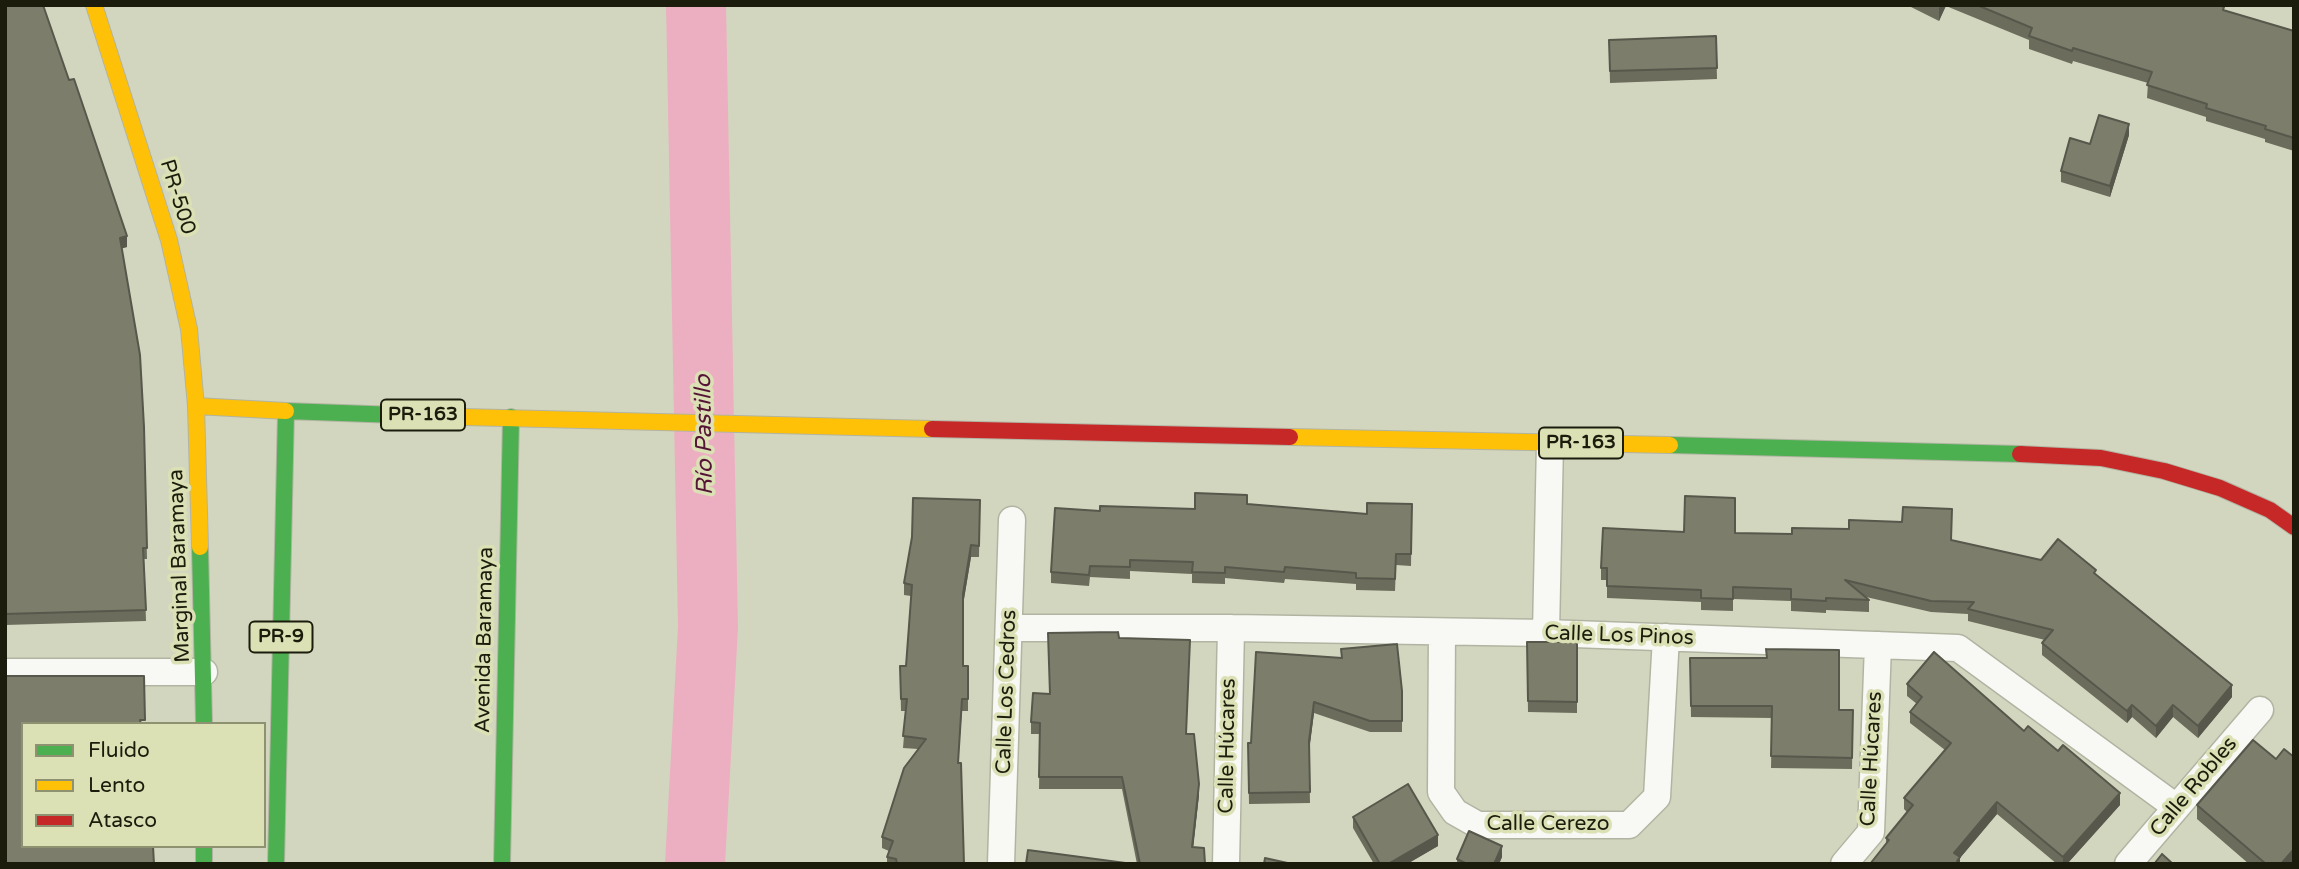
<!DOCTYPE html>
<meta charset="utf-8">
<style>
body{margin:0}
#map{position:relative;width:2299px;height:869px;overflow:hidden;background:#d3d6bf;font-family:"Varela Round",sans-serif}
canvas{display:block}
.frame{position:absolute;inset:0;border:7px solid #1b1c0c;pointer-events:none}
.legend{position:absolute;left:21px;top:722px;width:245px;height:126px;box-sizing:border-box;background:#dbe0b5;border:2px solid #8e9271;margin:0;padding:9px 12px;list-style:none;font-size:21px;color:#1b1c0c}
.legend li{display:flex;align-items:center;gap:14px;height:35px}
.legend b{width:35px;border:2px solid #8e9271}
</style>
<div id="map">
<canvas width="2299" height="869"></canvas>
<div class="frame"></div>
<ul class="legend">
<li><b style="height:9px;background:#4caf50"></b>Fluido</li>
<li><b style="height:9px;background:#ffc107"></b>Lento</li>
<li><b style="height:9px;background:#c62828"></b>Atasco</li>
</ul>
</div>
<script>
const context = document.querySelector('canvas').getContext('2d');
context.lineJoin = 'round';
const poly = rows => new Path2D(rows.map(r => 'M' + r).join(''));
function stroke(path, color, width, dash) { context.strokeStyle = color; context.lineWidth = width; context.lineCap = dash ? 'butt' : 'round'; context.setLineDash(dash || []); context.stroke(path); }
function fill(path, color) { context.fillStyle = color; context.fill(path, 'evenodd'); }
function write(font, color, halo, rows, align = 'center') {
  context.font = font + ' "Varela Round",sans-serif'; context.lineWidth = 7; context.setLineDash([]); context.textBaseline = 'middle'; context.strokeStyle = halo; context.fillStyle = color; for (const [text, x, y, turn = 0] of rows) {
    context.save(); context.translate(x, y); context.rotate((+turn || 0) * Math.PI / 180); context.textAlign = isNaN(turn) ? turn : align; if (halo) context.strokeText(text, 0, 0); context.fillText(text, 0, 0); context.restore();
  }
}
stroke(poly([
 [695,864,708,627,696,5]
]), '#ecafc2', 60);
const street = poly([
 [1009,628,1231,628,1546,633,1958,648,2176,807],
 [1442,632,1441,792,1455,812,1478,825,1629,825,1657,797,1666,637],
 [1546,633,1550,443],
 [5,672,204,672],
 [1001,864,1012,520],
 [1226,864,1231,628],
 [1844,864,1871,832,1878,645],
 [2128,864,2260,710]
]);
const fast = poly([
 [1670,445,2020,454],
 [200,547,204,724],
 [204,846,204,864],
 [276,864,286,411,425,416],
 [502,864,511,417]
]);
const slow = poly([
 [94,5,169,240,189,329,196,406,200,547],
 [196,406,286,411],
 [425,416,932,429],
 [1290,437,1670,445]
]);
const jam = poly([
 [932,429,1290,437],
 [2020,454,2101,458,2164,471,2220,488,2270,510,2294,527]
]);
stroke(street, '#b2b4a2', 29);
stroke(fast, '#b2b4a2', 18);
stroke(slow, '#b2b4a2', 18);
stroke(jam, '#b2b4a2', 18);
stroke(street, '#f8f9f5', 26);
stroke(fast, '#4caf50', 16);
stroke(slow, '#ffc107', 16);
stroke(jam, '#c62828', 16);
fill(poly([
 [5,5,127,247,121,248,144,427,147,559,144,559,146,621,5,625],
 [1907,5,2220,5,2224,11,2294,31,2294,151,2265,142,2265,139,2206,121,2206,117,2147,98,2148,83,2073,61,2072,64,2029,49,2029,40,1946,6,1939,21],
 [1716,36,1717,79,1610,83,1609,40],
 [2129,135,2110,197,2061,182,2061,171,2090,144],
 [980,500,979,557,971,557,963,605,963,666,968,666,968,711,962,711,958,763,964,864,887,864,887,857,889,851,882,848,882,837,918,749,903,748,906,711,901,711,900,666,906,666,911,596,904,595,904,583],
 [1247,504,1367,514,1412,504,1411,566,1396,565,1395,591,1356,590,1356,584,1285,579,1284,583,1225,578,1225,584,1192,583,1192,574,1130,571,1130,579,1090,577,1089,586,1051,583,1051,572,1100,511,1195,509],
 [1735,533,1952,540,2096,574,2232,697,2198,738,2173,717,2156,738,2132,717,2127,723,2042,655,2042,643,2045,640,1968,621,1968,614,1931,612,1866,597,1869,600,1869,612,1826,610,1826,613,1791,611,1791,601,1733,599,1733,611,1701,610,1701,602,1607,598,1607,580,1601,580,1601,568],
 [1119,638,1187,734,1199,795,1193,847,1205,864,1137,864,1122,789,1039,789,1040,734,1031,734,1031,722,1049,694],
 [1527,642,1577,642,1577,713,1528,712],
 [1341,649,1402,691,1402,732,1370,732,1314,713,1309,750,1310,803,1249,804,1248,743,1251,743,1341,658],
 [1766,649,1839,710,1853,710,1852,769,1771,768,1772,718,1691,717,1690,658,1766,658],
 [1907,684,2024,731,2120,805,2067,864,2057,864,1997,814,1960,858,1886,844,1886,838,1907,812,1904,809,1904,798,1945,750,1910,723,1910,712,1917,704,1907,696],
 [2276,759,2294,863,2249,864,2197,819,2197,805],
 [1353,817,1438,846,1407,864,1374,864,1353,828],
 [1502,857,1499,864,1457,864,1457,859]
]), '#6b6c5c');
fill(poly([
 [1940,5,1946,5,1939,21,1939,8],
 [2129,124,2129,135,2110,197,2110,186],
 [127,236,127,247,120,249,120,238],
 [971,545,971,557,963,605,963,594],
 [2232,685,2232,697,2198,738,2198,726],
 [1314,702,1314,713,1309,752,1309,741],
 [2132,705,2132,717,2127,723,2127,711],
 [2173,705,2173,717,2156,738,2156,726],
 [1199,784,1199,795,1192,859,1192,847],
 [2120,793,2120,805,2067,864,2063,864,2063,857],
 [1997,802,1997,814,1960,858,1960,864,1957,864,1954,853],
 [1438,835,1438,846,1407,864,1388,864],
 [1502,846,1502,857,1499,864,1494,864],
 [2294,849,2293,864,2281,864]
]), '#57584b');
const building = poly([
 [5,5,43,5,69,80,74,79,127,236,120,238,140,355,144,427,147,548,143,548,146,610,5,614,5,5],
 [1977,5,2220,5,2224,7,2223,10,2294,31,2294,138,2265,129,2266,126,2206,108,2207,104,2147,85,2152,72,2073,48,2072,51,2029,36,2032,28,1977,5],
 [1716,36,1717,68,1610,71,1609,40,1716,36],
 [2099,115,2129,124,2110,186,2061,171,2070,138,2090,144,2099,115],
 [1195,493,1247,495,1247,504,1367,514,1367,503,1412,504,1411,554,1396,554,1395,579,1356,578,1356,573,1285,567,1284,572,1225,567,1225,573,1192,572,1193,562,1130,560,1130,567,1090,566,1089,575,1051,572,1055,508,1100,511,1100,506,1195,509,1195,493],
 [1685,496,1735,498,1735,533,1792,534,1792,528,1849,529,1849,520,1902,522,1903,507,1952,509,1951,540,2041,560,2058,539,2096,570,2094,573,2232,685,2198,726,2173,705,2156,726,2132,705,2127,711,2042,643,2053,630,1968,609,1974,602,1931,601,1845,580,1869,600,1826,598,1826,601,1791,599,1791,589,1733,587,1733,599,1701,598,1701,590,1607,586,1607,568,1601,568,1603,528,1684,532,1685,496],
 [913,498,980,500,979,546,971,545,963,594,963,666,968,666,968,699,962,699,958,763,961,763,964,864,897,864,896,859,887,857,893,841,882,837,904,768,926,739,903,736,907,699,901,699,900,666,906,666,912,585,904,583,912,537,913,498],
 [1118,632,1119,638,1190,640,1186,734,1194,734,1199,784,1192,847,1204,848,1205,864,1140,864,1122,777,1039,777,1040,723,1031,722,1033,693,1050,694,1048,633,1118,632],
 [1527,642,1577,642,1577,702,1528,701,1527,642],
 [1397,644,1402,691,1402,721,1370,721,1314,702,1309,741,1310,792,1249,793,1248,743,1251,743,1256,652,1342,658,1341,649,1397,644],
 [1766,649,1839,650,1839,710,1853,710,1852,758,1771,756,1772,706,1691,706,1690,658,1767,658,1766,649],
 [1934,652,2024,731,2028,726,2058,751,2063,745,2120,793,2063,857,1997,802,1954,853,1960,857,1957,861,1961,864,1870,864,1889,840,1886,838,1913,805,1904,798,1951,743,1910,712,1922,697,1907,684,1934,652],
 [5,676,144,676,145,720,140,720,141,724,23,724,23,846,153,846,154,864,5,864,5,676],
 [2253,740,2276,759,2284,749,2294,757,2294,849,2281,864,2266,864,2197,805,2253,740],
 [1408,784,1438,835,1388,864,1380,864,1353,817,1408,784],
 [1469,831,1502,846,1494,864,1467,864,1457,859,1469,831],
 [1028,850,1133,864,1026,864,1028,850],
 [2162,854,2173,864,2154,864,2162,854],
 [1265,858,1292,864,1264,864,1265,858]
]);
fill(building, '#7c7d6b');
stroke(building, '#57584b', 2);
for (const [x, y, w] of [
 [423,415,84],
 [1581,443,84],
 [281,637,63]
]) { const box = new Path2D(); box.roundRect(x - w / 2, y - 15.5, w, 31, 5); context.fillStyle = '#dbe0b5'; context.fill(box); stroke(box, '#1b1c0c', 2); }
write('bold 19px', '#1b1c0c', null, [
 ["PR-163",423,415],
 ["PR-163",1581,443],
 ["PR-9",281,637]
]);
write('21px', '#1b1c0c', '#dbe0b5', [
 ["PR-500",177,197,73],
 ["Marginal Baramaya",180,566,-92],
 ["Calle Los Pinos",1619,636,2],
 ["Avenida Baramaya",485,640,-89],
 ["Calle Los Cedros",1007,692,-88],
 ["Calle Húcares",1228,746,-89],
 ["Calle Húcares",1872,759,-87],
 ["Calle Robles",2194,787,-50],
 ["Calle Cerezo",1548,824]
]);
write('italic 23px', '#561436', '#dbe0b5', [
 ["Río Pastillo",705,435,-91]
]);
</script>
